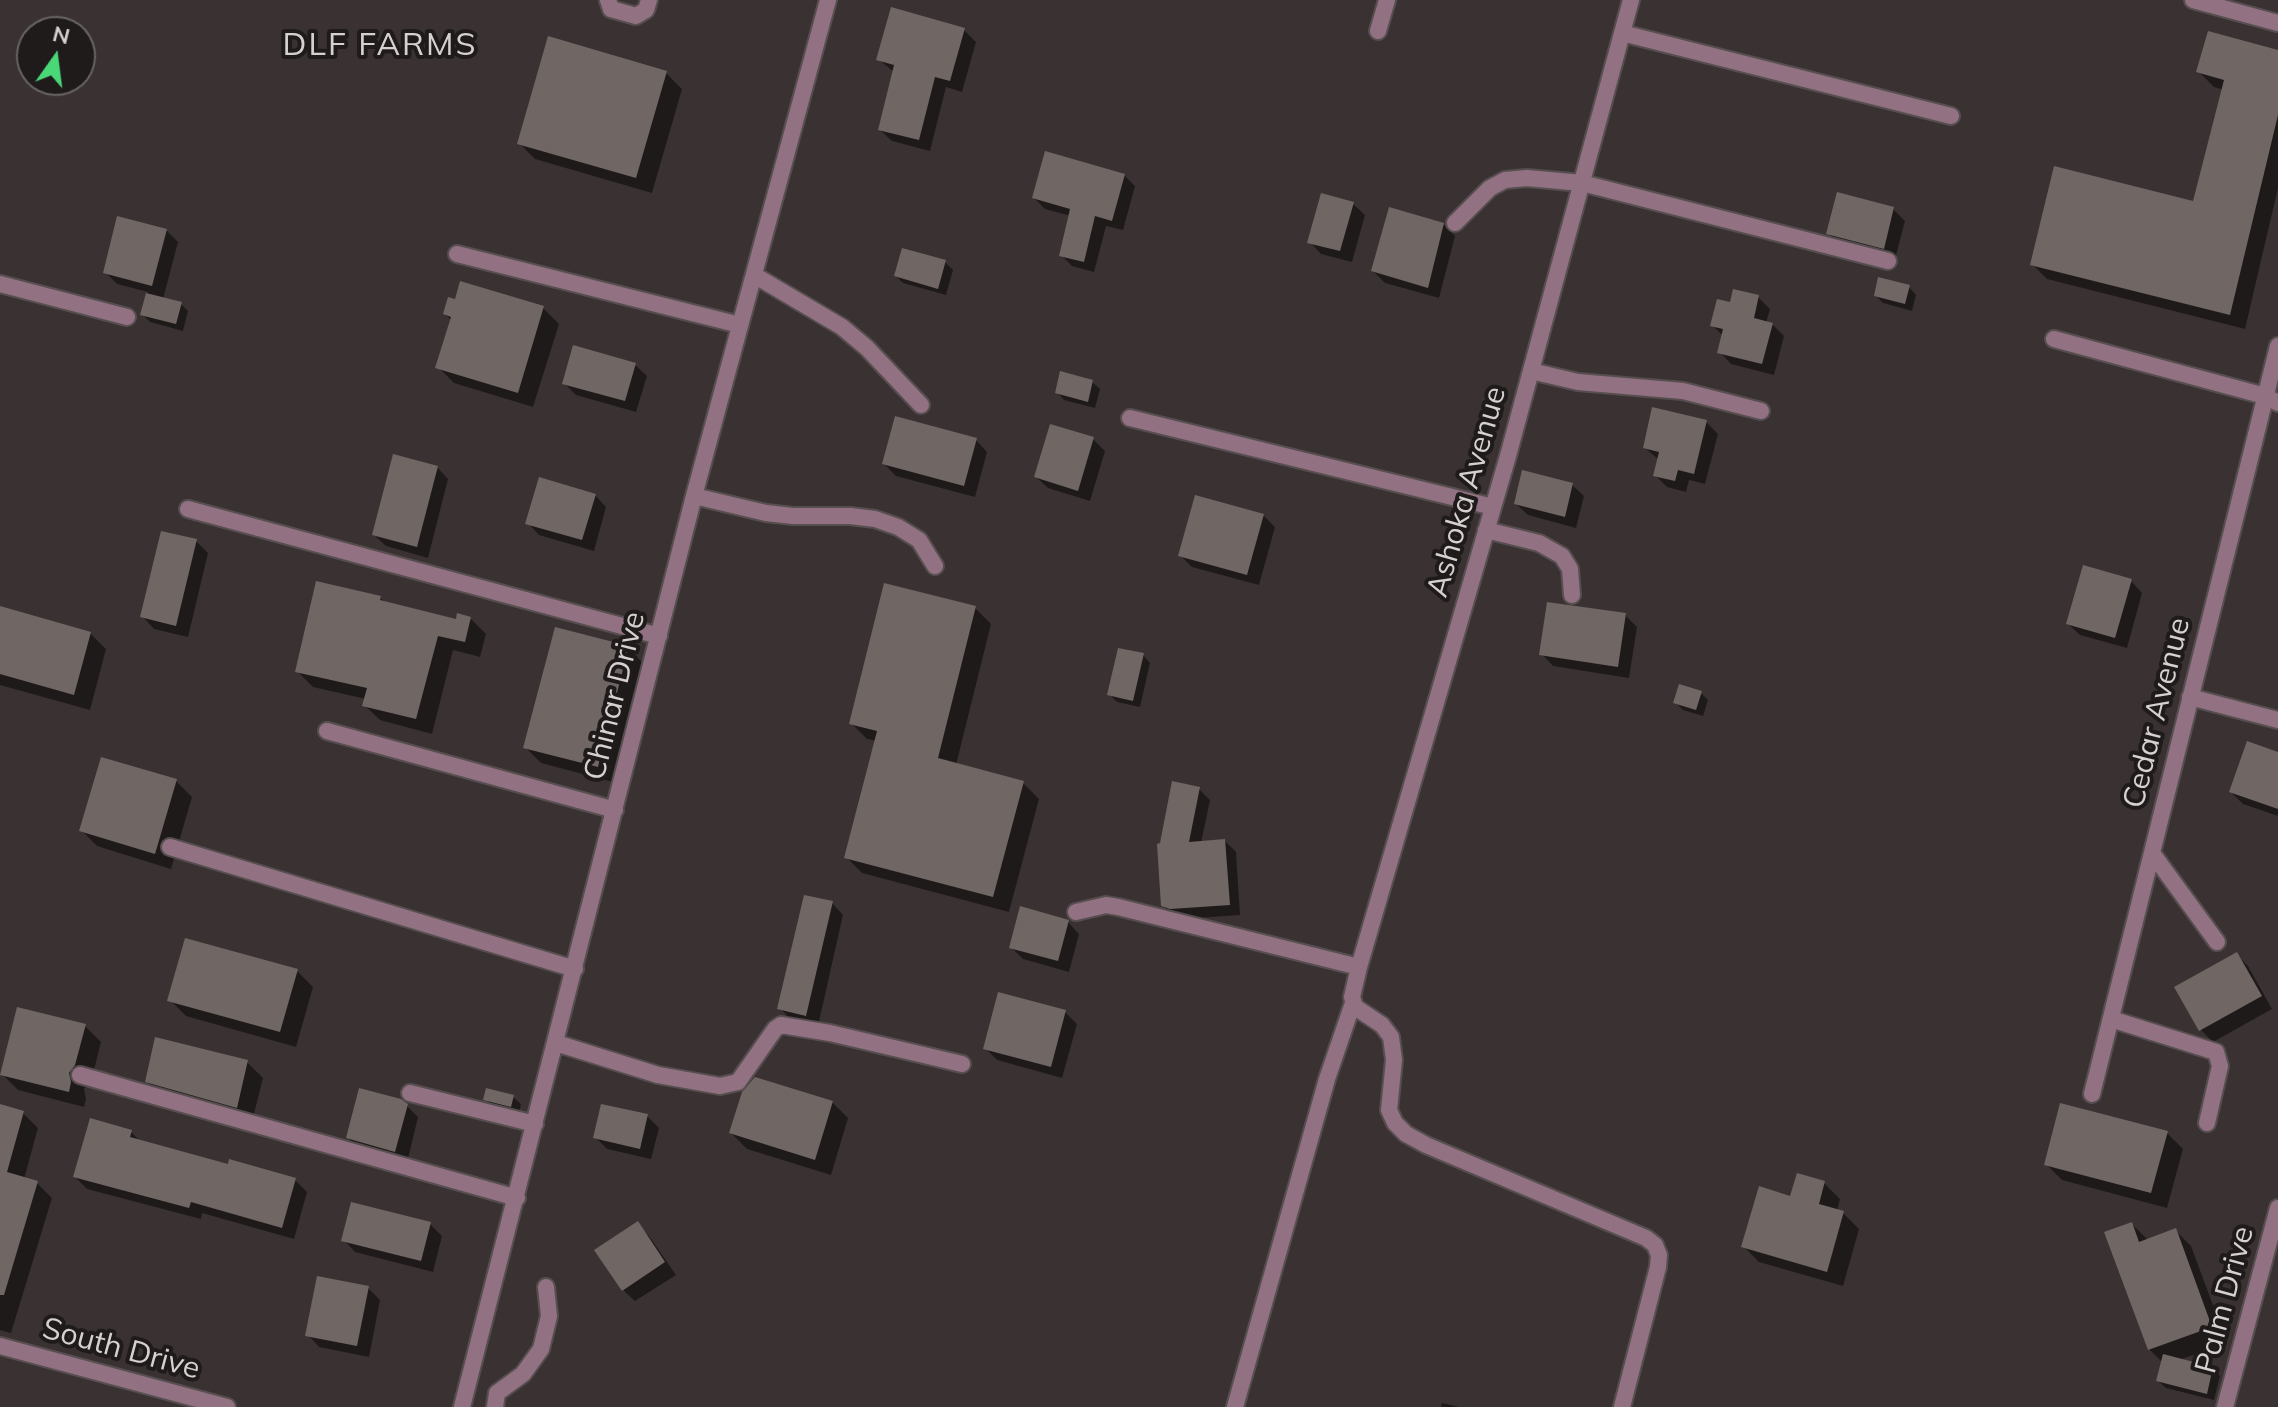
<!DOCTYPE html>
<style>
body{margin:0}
#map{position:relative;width:2278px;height:1407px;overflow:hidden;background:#3a3232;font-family:Mulish,sans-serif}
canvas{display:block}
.north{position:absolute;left:16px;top:16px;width:80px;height:80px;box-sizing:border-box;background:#1f1b1b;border:2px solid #686364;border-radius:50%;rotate:14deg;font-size:22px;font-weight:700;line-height:32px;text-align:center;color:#d6d0d1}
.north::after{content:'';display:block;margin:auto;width:28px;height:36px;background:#49d778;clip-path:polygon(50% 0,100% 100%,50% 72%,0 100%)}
</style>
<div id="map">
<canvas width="2278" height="1407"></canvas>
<div class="north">N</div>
</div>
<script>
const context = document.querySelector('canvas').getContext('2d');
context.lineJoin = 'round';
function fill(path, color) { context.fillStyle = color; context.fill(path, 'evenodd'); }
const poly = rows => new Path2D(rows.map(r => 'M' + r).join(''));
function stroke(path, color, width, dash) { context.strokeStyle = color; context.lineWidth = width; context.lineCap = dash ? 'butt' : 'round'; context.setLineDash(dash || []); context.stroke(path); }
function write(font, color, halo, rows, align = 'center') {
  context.font = font + ' Mulish,sans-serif'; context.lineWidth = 8; context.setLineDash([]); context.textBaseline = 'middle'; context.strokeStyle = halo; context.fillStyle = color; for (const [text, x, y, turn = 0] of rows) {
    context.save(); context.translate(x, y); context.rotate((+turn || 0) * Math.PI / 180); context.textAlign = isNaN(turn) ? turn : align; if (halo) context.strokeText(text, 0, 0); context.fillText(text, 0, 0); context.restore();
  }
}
fill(poly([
 [964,30,976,42,962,92,946,87,930,151,892,141,880,130,894,72,878,59],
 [2278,52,2278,188,2245,329,2047,279,2032,264,2194,203,2224,90,2214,87,2199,72],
 [666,73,682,89,652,193,535,159,519,143],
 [1124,175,1135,186,1123,230,1106,226,1094,272,1072,266,1061,255,1071,216,1045,209,1034,198],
 [1353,204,1365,215,1352,262,1321,254,1310,242],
 [1893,209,1905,221,1895,259,1840,245,1828,233],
 [1443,224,1455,236,1439,298,1385,283,1373,271],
 [166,230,178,242,163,299,181,304,188,311,183,331,150,322,142,314,148,292,117,284,105,272],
 [945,262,953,270,946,295,903,283,896,276],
 [1909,287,1916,295,1912,311,1883,303,1876,296],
 [1758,297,1770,309,1766,323,1772,324,1784,336,1774,375,1731,364,1720,352,1724,337,1713,326,1732,305],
 [543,308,559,324,533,407,454,383,438,367,452,321,445,314],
 [635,365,647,376,636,412,576,395,564,383],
 [1092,382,1100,389,1095,408,1064,400,1057,392],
 [1706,422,1718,434,1705,484,1689,480,1686,492,1667,487,1655,475,1659,460,1645,448],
 [1093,439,1105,451,1090,501,1048,488,1036,477],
 [976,440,987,452,975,497,896,476,884,464],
 [437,467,448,479,428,558,386,546,374,535],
 [1572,485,1584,496,1576,528,1528,515,1516,504],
 [595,495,606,507,594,551,539,535,528,523],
 [1263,515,1275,527,1259,585,1192,567,1180,555],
 [196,541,208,553,188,637,154,629,143,617],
 [2131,581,2142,593,2127,648,2080,635,2068,624],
 [380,598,386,603,457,621,470,618,486,634,480,657,453,650,432,734,380,720,364,705,366,699,313,687,297,671],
 [975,608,991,624,956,765,1023,783,1039,799,1009,912,862,873,846,857,877,741,867,739,851,723],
 [0,609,90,633,106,649,90,710,0,685],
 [1625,615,1637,627,1629,678,1553,666,1542,654],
 [628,648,644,664,613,782,541,763,525,747],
 [1143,655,1150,663,1140,707,1117,702,1110,695],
 [1701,693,1708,700,1703,716,1683,710,1675,702],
 [2278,754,2278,816,2243,804,2231,792],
 [176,781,192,797,171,869,97,846,81,830],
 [1199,789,1210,800,1201,843,1225,841,1236,852,1240,915,1182,919,1174,917,1163,905],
 [832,903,843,915,818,1026,791,1020,780,1008],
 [1068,922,1079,934,1069,972,1023,959,1011,947],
 [2236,954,2248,966,2272,1009,2213,1042,2201,1030,2177,987],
 [297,971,313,987,296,1047,186,1016,170,1000],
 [1065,1012,1077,1024,1062,1078,997,1060,985,1048],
 [85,1026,101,1042,91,1082,84,1089,86,1099,84,1107,18,1090,2,1074],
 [247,1062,263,1078,252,1122,163,1097,147,1081],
 [513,1097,521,1104,519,1113,493,1107,486,1099],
 [832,1102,848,1118,831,1175,747,1149,731,1133],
 [406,1105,418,1117,407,1163,360,1150,348,1138],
 [0,1106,23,1113,38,1128,24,1179,37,1183,52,1198,11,1333,0,1330],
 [647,1116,659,1128,651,1159,607,1149,595,1137],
 [131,1132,141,1142,229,1166,295,1180,307,1192,294,1239,202,1213,201,1219,87,1189,75,1177],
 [2167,1133,2183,1149,2167,1208,2062,1180,2046,1164],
 [1824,1183,1840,1199,1837,1211,1843,1213,1859,1229,1843,1286,1759,1262,1743,1246,1792,1198],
 [430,1224,442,1236,433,1272,355,1252,344,1240],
 [637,1224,649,1236,676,1275,635,1301,623,1290],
 [2132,1224,2148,1240,2175,1230,2191,1246,2227,1343,2179,1360,2212,1369,2220,1376,2214,1400,2166,1388,2158,1381,2163,1363,2149,1349],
 [368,1288,380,1300,369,1357,319,1347,308,1335],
 [1442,1403,1459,1407,1441,1407]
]), '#0007');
fill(poly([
 [891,7,965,28,950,81,935,77,919,140,878,130,894,65,876,60],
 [2208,31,2278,50,2278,115,2230,315,2030,265,2054,166,2193,201,2224,80,2196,72],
 [548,36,667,71,636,178,517,144],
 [1045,151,1125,174,1112,221,1095,216,1084,262,1059,256,1070,209,1032,198],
 [1837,192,1894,207,1884,249,1826,234],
 [1321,193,1354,202,1340,251,1307,243],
 [1389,207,1444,223,1428,288,1371,271],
 [117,216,167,229,152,286,103,273],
 [902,248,946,260,938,289,894,276],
 [1878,277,1910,285,1905,304,1874,296],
 [460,281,544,306,518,393,435,368,451,317,443,314,448,297,455,299],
 [1733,289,1759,295,1754,318,1773,323,1762,364,1717,353,1723,329,1710,326,1717,299,1730,302],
 [146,293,182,302,176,324,140,315],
 [573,345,636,363,625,401,562,384],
 [1060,371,1093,380,1088,402,1055,393],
 [1652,407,1707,420,1694,474,1678,470,1675,481,1653,476,1659,452,1643,448],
 [895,416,977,438,964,486,882,464],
 [1050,424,1094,437,1078,491,1034,477],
 [393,454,438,466,417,547,372,535],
 [1522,470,1573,483,1565,517,1514,504],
 [539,477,596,494,582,540,525,524],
 [1195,495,1264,514,1247,575,1178,556],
 [161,531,197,539,176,626,140,617],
 [2083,565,2132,579,2115,638,2066,624],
 [316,581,381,596,380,600,456,619,457,613,471,617,465,642,438,636,416,719,362,706,367,688,295,672],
 [884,583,976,606,938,758,1024,781,993,897,844,858,877,731,849,724],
 [1547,602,1626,613,1618,667,1539,655],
 [0,606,91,632,74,695,0,674],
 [555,627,629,646,598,767,523,748],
 [1118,648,1144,653,1133,701,1107,695],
 [1679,684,1702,691,1696,710,1673,703],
 [2247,741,2278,752,2278,809,2229,792],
 [101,757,177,779,155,854,79,831],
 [1172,781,1200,787,1189,842,1225,839,1230,905,1170,909,1161,906,1157,844,1160,843],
 [804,895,833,901,806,1016,777,1009],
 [1020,906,1069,920,1058,961,1009,948],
 [185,938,298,969,280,1032,167,1001],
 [2237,952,2262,996,2199,1031,2174,987],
 [998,992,1066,1010,1051,1067,983,1049],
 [17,1007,86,1024,75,1065,69,1073,71,1082,69,1092,0,1075],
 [155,1037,248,1060,237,1108,145,1082],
 [755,1077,833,1101,815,1160,729,1133,742,1092],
 [359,1088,401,1099,408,1104,395,1152,346,1138],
 [486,1088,514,1095,511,1107,483,1100],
 [2060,1103,2168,1131,2151,1193,2044,1165],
 [0,1104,24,1111,7,1172,38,1181,4,1295,0,1295],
 [601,1104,648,1114,640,1149,593,1138],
 [90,1118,132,1130,130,1137,228,1164,229,1159,296,1178,282,1228,191,1202,189,1208,73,1177],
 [1797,1173,1825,1181,1819,1204,1844,1211,1827,1272,1741,1247,1759,1186,1790,1196],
 [351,1202,431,1222,421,1261,341,1241],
 [638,1221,665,1262,622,1291,594,1250],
 [2132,1222,2139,1242,2176,1228,2212,1327,2148,1350,2104,1232],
 [317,1276,369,1286,357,1346,305,1336],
 [2163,1354,2213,1367,2207,1394,2156,1381]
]), '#706764');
const minor = poly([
 [608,0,611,9,636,16,646,10,649,0],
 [2193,0,2278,23],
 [1378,31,1387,0],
 [1622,33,1951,116],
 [1455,223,1490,188,1505,180,1527,178,1582,183,1888,261],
 [457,254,740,325],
 [754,275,842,327,867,348,921,405],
 [0,284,127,317],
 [2054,339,2265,396,2278,403],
 [1531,371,1578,382,1683,391,1761,411],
 [1130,418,1493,507],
 [694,496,766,513,793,516,850,516,875,519,898,527,919,540,935,566],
 [188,509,659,636],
 [1486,530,1539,543,1562,556,1570,569,1572,595],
 [2190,697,2278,720],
 [327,731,615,810],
 [170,847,575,969],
 [2152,853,2217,942],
 [1076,912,1106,905,1118,907,1359,967],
 [2111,1019,2216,1052,2220,1066,2207,1123],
 [556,1043,658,1075,720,1086,738,1082,775,1029,781,1025,830,1033,962,1064],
 [80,1075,517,1198],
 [410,1093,535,1124],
 [2092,1094,2278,346],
 [0,1346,227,1407],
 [462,1407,694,496,828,0],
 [495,1407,497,1393,523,1374,541,1349,549,1316,546,1287],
 [1235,1407,1327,1079,1353,1003],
 [1622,1407,1658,1267,1659,1255,1655,1245,1646,1238,1426,1145,1406,1134,1395,1123,1389,1110,1394,1060,1391,1037,1382,1025,1355,1007,1352,997,1359,967,1508,456,1631,0],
 [2225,1407,2278,1208]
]);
stroke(minor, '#564e4f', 20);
stroke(minor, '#927183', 16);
write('30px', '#d6d0d1', '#1f1b1b', [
 ["Ashoka Avenue",1467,492,-74],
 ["Chinar Drive",615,696,-76],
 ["Cedar Avenue",2157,713,-76],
 ["Palm Drive",2225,1300,-75],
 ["South Drive",121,1349,15]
]);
context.letterSpacing = '2px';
write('32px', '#d6d0d1', '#1f1b1b', [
 ["DLF FARMS",380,45]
]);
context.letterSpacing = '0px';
</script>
